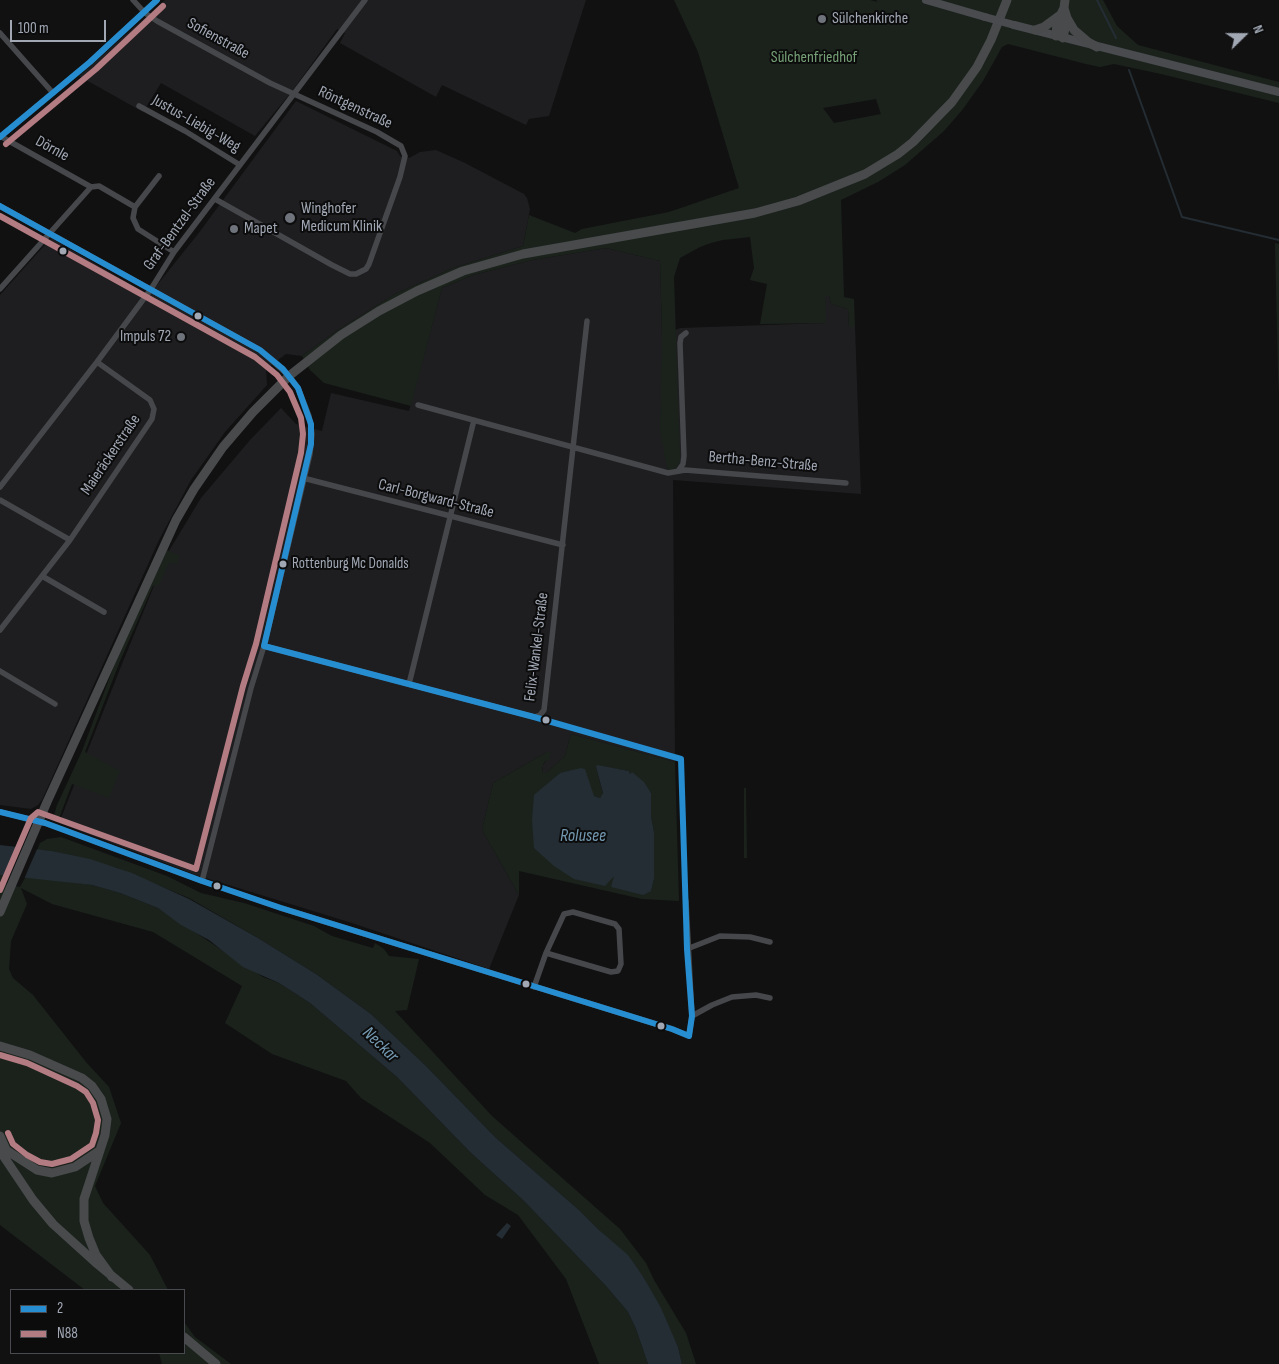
<!DOCTYPE html>
<meta charset="utf-8">
<style>
body{margin:0}
#map{position:relative;width:1279px;height:1364px;overflow:hidden;background:#111112;font-family:"Sofia Sans Condensed",sans-serif}
canvas{display:block}
.legend{position:absolute;left:10px;top:1289px;width:175px;height:65px;box-sizing:border-box;background:#0c0c0d;border:1px solid #484a50;margin:0;padding:6px 9px;list-style:none;font-size:15px;color:#a1a8b4}
.legend li{display:flex;align-items:center;gap:10px;height:25px}
.legend b{width:25px;border:1px solid #484a50}
.north{position:absolute;left:1219px;top:10px;width:50px;height:50px;-webkit-text-stroke:4px #0c0c0d;paint-order:stroke;rotate:68deg;font-size:14px;font-weight:700;line-height:20px;text-align:center;color:#a1a8b4}
.north::after{content:'';display:block;margin:auto;width:18px;height:22px;background:#a1a8b4;clip-path:polygon(50% 0,100% 100%,50% 72%,0 100%)}
.scale{position:absolute;left:10px;top:20px;width:96px;height:22px;box-sizing:border-box;border:2px solid #a1a8b4;border-top:0;padding-left:6px;font-size:15px;line-height:18px;white-space:nowrap;color:#a1a8b4;-webkit-text-stroke:4px #0c0c0d;paint-order:stroke}
</style>
<div id="map">
<canvas width="1279" height="1364"></canvas>
<ul class="legend">
<li><b style="height:6px;background:#268dd0"></b>2</li>
<li><b style="height:6px;background:#b37b82"></b>N88</li>
</ul>
<div class="north">N</div>
<div class="scale">100 m</div>
</div>
<script>
const context = document.querySelector('canvas').getContext('2d');
context.lineJoin = 'round';
function fill(path, color) { context.fillStyle = color; context.fill(path, 'evenodd'); }
const poly = rows => new Path2D(rows.map(r => 'M' + r).join(''));
function stroke(path, color, width, dash) { context.strokeStyle = color; context.lineWidth = width; context.lineCap = dash ? 'butt' : 'round'; context.setLineDash(dash || []); context.stroke(path); }
function write(font, color, halo, rows, align = 'center') {
  context.font = font + ' "Sofia Sans Condensed",sans-serif'; context.lineWidth = 4; context.setLineDash([]); context.textBaseline = 'middle'; context.strokeStyle = halo; context.fillStyle = color; for (const [text, x, y, turn = 0] of rows) {
    context.save(); context.translate(x, y); context.rotate((+turn || 0) * Math.PI / 180); context.textAlign = isNaN(turn) ? turn : align; if (halo) context.strokeText(text, 0, 0); context.fillText(text, 0, 0); context.restore();
  }
}
fill(poly([
 [165,0,586,0,549,116,529,119,526,125,442,85,436,97,340,43,345,33,337,29,293,90,255,136,161,83,143,112,79,76],
 [296,101,397,151,400,156,409,158,420,152,436,150,465,163,524,194,527,198,530,209,523,246,453,268,395,294,335,332,302,356,286,354,266,369,267,385,225,432,191,480,159,540,42,800,38,805,31,809,0,805,0,295,51,238,149,295,198,234],
 [606,248,660,261,662,336,680,328,825,323,824,296,829,296,831,304,848,309,849,327,855,327,861,494,673,480,675,762,571,734,565,756,547,772,542,774,543,765,551,752,547,752,493,783,482,830,519,895,489,969,352,923,196,875,59,823,122,664,167,554,201,498,250,440,281,408,296,424,322,431,331,393,409,411,442,288,473,275,532,260]
]), '#1e1e20');
fill(poly([
 [674,0,870,0,878,2,876,0,1103,0,1117,26,1138,45,1279,82,1279,103,1161,74,1114,64,1100,67,1086,64,1008,44,1002,47,983,81,963,109,944,131,905,165,878,182,841,200,844,297,854,299,855,327,849,327,848,309,831,304,829,296,825,296,826,323,760,324,767,284,750,280,754,268,750,237,723,240,711,243,700,247,680,258,674,277,680,461,677,467,668,473,660,430,662,336,660,261,606,248,532,260,473,275,442,288,411,406,324,383,310,370,302,356,335,332,395,294,453,268,523,246,529,215,575,233,582,229,669,212,739,188,698,52],
 [876,99,881,114,834,123,823,108],
 [1275,243,1279,244,1279,392,1278,374],
 [167,550,180,556,177,564,169,563,159,585,153,586,120,661,85,752,120,771,109,798,72,784,58,821,55,819,54,815,57,805,82,751,126,634],
 [571,734,675,762,679,901,642,899,519,871,519,895,482,830,493,783,547,752,551,752,549,760,545,761,543,765,542,773,547,772,565,756],
 [597,766,629,771,630,775,632,772,651,793,651,816,654,832,654,879,651,891,614,878,614,875,611,878,534,848,548,784,560,773,594,796,600,798,603,794,596,767],
 [744,788,746,788,747,858,744,858],
 [61,837,167,876,201,893,244,903,314,926,332,936,373,948,375,943,384,949,389,956,419,959,407,1010,395,1011,492,1116,620,1229,646,1263,654,1280,686,1333,696,1364,682,1364,678,1347,644,1278,608,1239,579,1210,496,1138,426,1066,371,1014,316,974,258,938,189,898,117,868,52,851,37,850,40,843,47,839],
 [0,875,7,875,2,883,20,887,26,876,92,885,120,893,158,908,263,977,279,983,310,1003,397,1077,471,1153,523,1200,606,1286,628,1312,636,1329,648,1364,599,1364,566,1279,518,1215,485,1195,430,1143,361,1098,346,1081,272,1054,225,1023,242,986,153,932,52,904,21,888,27,904,11,941,9,969,13,978,33,995,86,1062,109,1087,121,1123,95,1186,103,1203,150,1255,168,1290,85,1290,0,1225],
 [184,1322,195,1337,231,1364,162,1364,159,1353,184,1353]
]), '#1b221c');
fill(poly([
 [597,765,629,771,630,774,632,772,644,782,651,793,651,816,654,832,654,879,651,891,643,895,611,887,614,876,605,886,574,879,554,866,534,848,532,820,534,795,560,773,581,768,585,769,594,796,600,798,603,793,596,767],
 [0,845,52,851,90,859,132,873,189,899,258,938,316,974,371,1014,426,1066,496,1138,579,1210,599,1230,628,1255,644,1278,661,1308,678,1347,682,1364,648,1364,636,1329,628,1312,606,1286,523,1200,471,1153,397,1077,310,1003,279,983,243,967,209,940,181,925,158,908,120,893,92,885,0,875],
 [507,1223,511,1226,502,1239,496,1235]
]), '#242d33');
fill(poly([
 [20,845,38,847,24,879,5,877]
]), '#111112');
stroke(poly([
 [1097,0,1116,38],
 [1129,70,1182,217,1279,240]
]), '#242d33', 2);
stroke(poly([
 [133,0,145,13,157,21,270,83,377,132,401,146,405,156,400,177,369,264,366,269,356,274,350,274,332,265,215,199],
 [0,33,53,93],
 [139,106,185,131,240,165],
 [0,137,90,62,157,0],
 [91,187,99,186,135,207,159,176],
 [0,206,260,350,289,376,298,388,309,416,312,434,310,454,264,646,251,688,202,881],
 [135,207,133,218,138,229,174,252],
 [0,289,91,187,0,136],
 [418,405,668,473,685,470,846,483],
 [678,471,683,464,684,456,680,343,681,337,686,333],
 [303,478,563,545],
 [0,487,97,362,151,289,174,252,365,0],
 [0,500,70,540],
 [42,576,104,612],
 [0,630,70,540,152,419,154,409,150,400,97,362],
 [264,646,534,717,540,715,544,710,587,321],
 [0,671,55,704],
 [409,684,474,420],
 [0,812,45,823,202,881,281,908,672,1029,689,1036,692,1016,686,901],
 [687,949,720,936,750,937,770,942],
 [534,987,546,953,564,914,573,912,615,924,619,929,621,964,618,971,611,972,546,953],
 [692,1016,712,1005,732,997,756,995,770,998]
]), '#45474a', 5.5);
stroke(poly([
 [926,0,985,17],
 [1014,25,1279,92]
]), '#494b4f', 8);
stroke(poly([
 [1064,8,1067,18,1074,30,1088,42,1097,47],
 [1035,30,1044,27,1059,16],
 [1056,36,1057,22,1064,8,1065,0],
 [1063,38,1067,18],
 [0,912,47,802,176,520,194,489,223,447,253,412,289,376,341,335,379,311,417,291,463,271,523,254,755,213,798,201,865,174,898,154,913,142,952,102,977,67,991,40,1007,0],
 [0,1046,30,1055,82,1078,92,1086,101,1099,107,1119,105,1135,84,1199,84,1221,89,1238,96,1255,112,1277],
 [0,1136,8,1154],
 [6,1150,37,1170,52,1173,75,1167,99,1151],
 [0,1151,33,1200,53,1224,95,1262,129,1290],
 [184,1337,216,1364]
]), '#484a4c', 9);
stroke(poly([
 [985,17,1014,25]
]), '#494b4f', 8);
stroke(poly([
 [0,137,90,62,157,0],
 [0,206,260,350,283,369,298,388,311,424,311,444,264,646],
 [264,646,534,717,681,759],
 [681,759,687,949,692,1016,689,1036],
 [0,812,45,823,202,881,281,908,672,1029,689,1036]
]), '#268dd0', 6);
stroke(poly([
 [6,144,96,69,163,6],
 [0,216,255,357,277,375,290,392,301,418,303,434,301,453,256,644,243,686,196,869,38,812,31,818,0,890],
 [0,1055,27,1063,77,1086,86,1092,93,1103,98,1120,96,1133,92,1145,71,1159,52,1164,40,1162,27,1155,13,1144,8,1133]
]), '#b37b82', 6);
for (const [x, y, r, color] of [
 [822,19,5,"#6f737b"],
 [290,218,6,"#6f737b"],
 [234,229,5,"#6f737b"],
 [63,251,4.5,"#a1a8b4"],
 [198,316,4.5,"#a1a8b4"],
 [181,337,5,"#6f737b"],
 [283,564,4.5,"#a1a8b4"],
 [546,720,4.5,"#a1a8b4"],
 [217,886,4.5,"#a1a8b4"],
 [526,984,4.5,"#a1a8b4"],
 [661,1026,4.5,"#a1a8b4"]
]) { const dot = new Path2D(); dot.arc(x, y, r, 0, 2 * Math.PI); context.fillStyle = color; context.fill(dot); stroke(dot, '#0c0c0d', 2); }
write('15px', '#a1a8b4', '#0c0c0d', [
 ["Rottenburg Mc Donalds",292,564]
], 'left');
write('16px', '#a1a8b4', '#0c0c0d', [
 ["Sülchenkirche",832,19],
 ["Winghofer",301,209],
 ["Medicum Klinik",301,227],
 ["Mapet",244,229],
 ["Impuls 72",171,337,"right"]
], 'left');
write('16px', '#a1a8b4', '#0c0c0d', [
 ["Sofienstraße",218,39,29],
 ["Röntgenstraße",355,108,25],
 ["Justus-Liebig-Weg",196,124,30],
 ["Dörnle",52,149,29],
 ["Graf-Bentzel-Straße",180,224,-54],
 ["Maieräckerstraße",111,455,-56],
 ["Bertha-Benz-Straße",763,462,5],
 ["Carl-Borgward-Straße",436,499,14],
 ["Felix-Wankel-Straße",537,647,-83]
]);
write('16px', '#76a176', '#0c0c0d', [
 ["Sülchenfriedhof",814,58]
]);
write('italic 18px', '#749ab2', '#0c0c0d', [
 ["Rolusee",583,836],
 ["Neckar",380,1045,44]
]);
</script>
